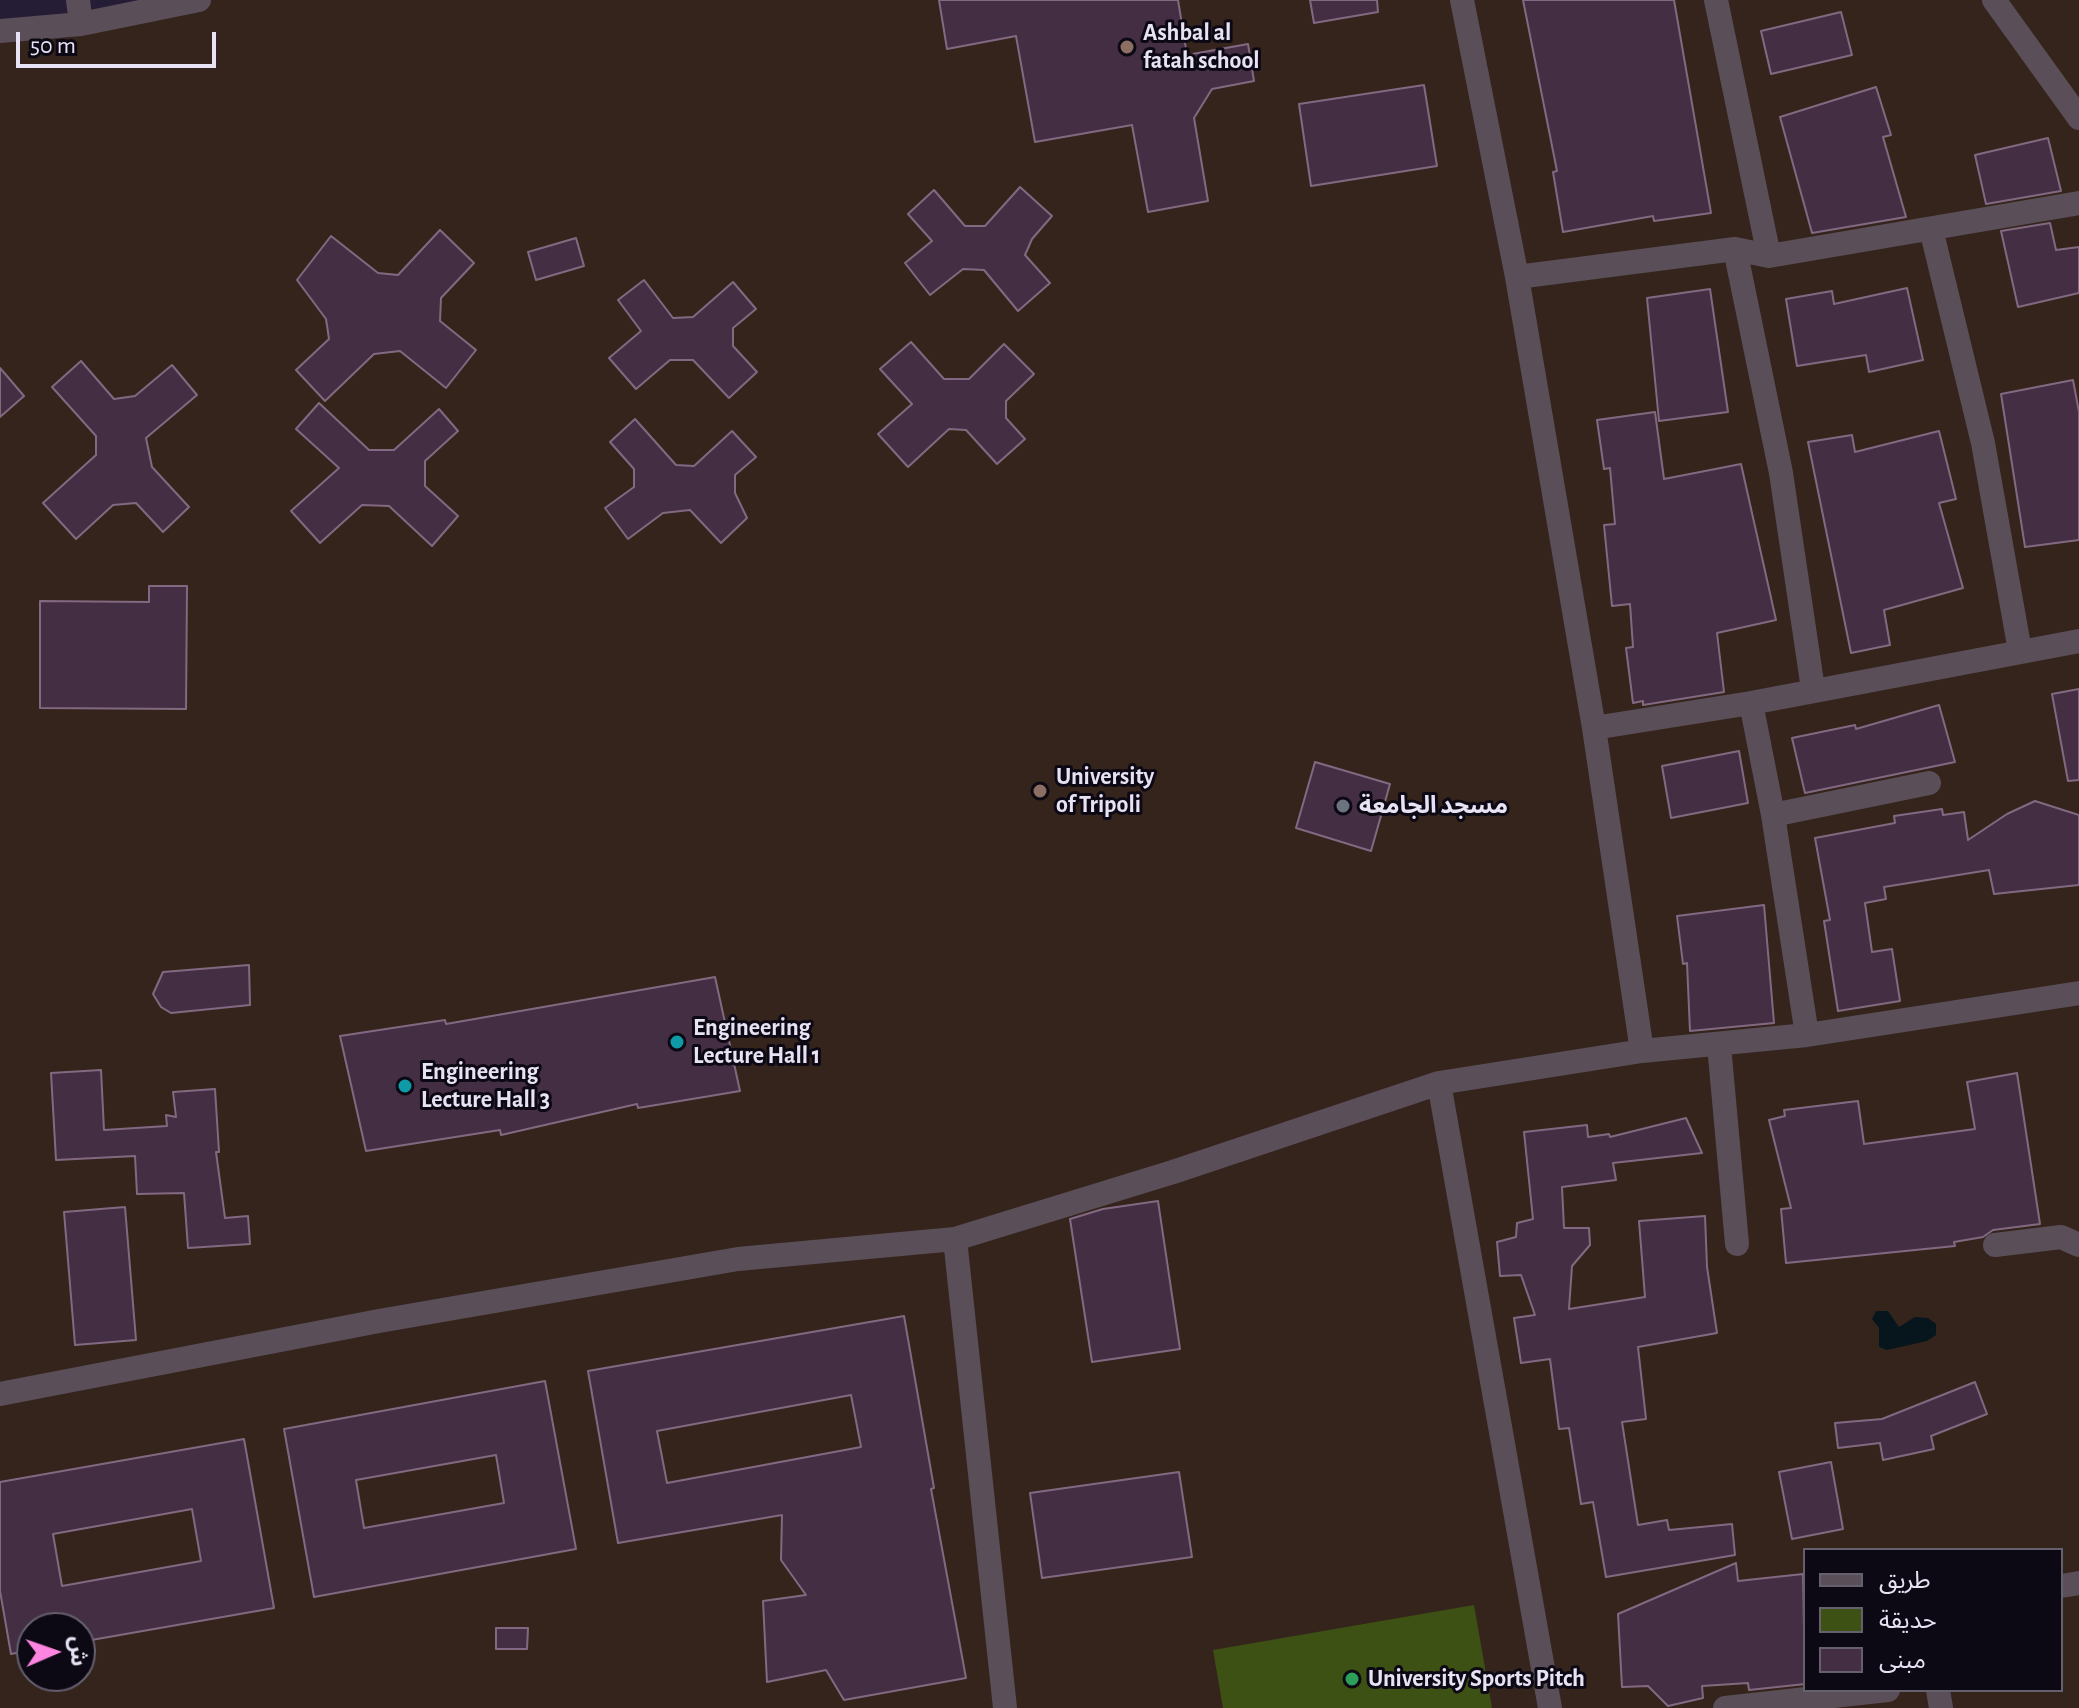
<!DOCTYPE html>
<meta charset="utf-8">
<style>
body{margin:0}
#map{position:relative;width:2079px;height:1708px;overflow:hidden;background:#251c35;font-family:"Alegreya Sans","Noto Sans Arabic",sans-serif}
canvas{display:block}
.legend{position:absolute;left:1803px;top:1548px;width:260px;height:144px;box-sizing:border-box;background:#0d0914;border:2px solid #65606e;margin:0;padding:10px 14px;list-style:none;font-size:24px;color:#e8e3f4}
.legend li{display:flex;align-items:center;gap:16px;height:40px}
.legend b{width:40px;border:2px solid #65606e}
.north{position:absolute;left:16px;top:1612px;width:80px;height:80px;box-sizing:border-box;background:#0d0914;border:2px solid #65606e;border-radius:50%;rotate:88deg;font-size:22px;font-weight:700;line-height:32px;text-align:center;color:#e8e3f4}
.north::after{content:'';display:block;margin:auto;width:28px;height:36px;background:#fe85e0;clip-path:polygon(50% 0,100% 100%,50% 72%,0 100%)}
.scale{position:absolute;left:16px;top:32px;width:200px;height:36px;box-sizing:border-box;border:4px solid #e8e3f4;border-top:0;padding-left:10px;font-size:24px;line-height:28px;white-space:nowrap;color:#e8e3f4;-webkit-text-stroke:6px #0d0914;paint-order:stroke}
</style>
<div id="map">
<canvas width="2079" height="1708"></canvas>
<ul class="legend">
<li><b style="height:10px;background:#5a4e58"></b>طريق</li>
<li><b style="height:22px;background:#3e5114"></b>حديقة</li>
<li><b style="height:22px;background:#442e43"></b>مبنى</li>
</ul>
<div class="north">ش</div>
<div class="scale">50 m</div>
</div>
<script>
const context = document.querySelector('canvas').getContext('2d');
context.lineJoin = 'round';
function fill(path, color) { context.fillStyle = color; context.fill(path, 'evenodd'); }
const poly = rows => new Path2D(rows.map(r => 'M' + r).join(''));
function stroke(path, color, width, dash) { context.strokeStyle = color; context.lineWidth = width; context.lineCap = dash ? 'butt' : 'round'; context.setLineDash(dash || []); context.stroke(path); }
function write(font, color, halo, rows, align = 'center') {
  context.font = font + ' "Alegreya Sans","Noto Sans Arabic",sans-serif'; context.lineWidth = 6; context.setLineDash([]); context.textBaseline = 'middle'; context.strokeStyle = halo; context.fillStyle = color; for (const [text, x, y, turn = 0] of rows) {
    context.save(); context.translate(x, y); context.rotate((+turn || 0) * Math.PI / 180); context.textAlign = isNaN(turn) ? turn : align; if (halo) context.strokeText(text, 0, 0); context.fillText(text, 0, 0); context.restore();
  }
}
fill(poly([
 [199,0,2079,0,2079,1708,0,1708,0,31],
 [1805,1550,2061,1550,2061,1690,1805,1690],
 [32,1628,80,1628,80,1676,32,1676]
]), '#35241c');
fill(poly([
 [1474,1605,1492,1708,1223,1708,1213,1650]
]), '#3e5114');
fill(poly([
 [1876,1311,1888,1311,1899,1327,1915,1317,1928,1318,1936,1324,1936,1335,1927,1341,1887,1350,1879,1347,1879,1328,1872,1319]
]), '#07161c');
const building = poly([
 [939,0,1178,0,1187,55,1248,44,1254,81,1212,89,1194,118,1208,201,1148,212,1132,125,1035,142,1016,36,947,49,939,0],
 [1310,0,1377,0,1378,12,1314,23,1310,0],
 [1523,0,1674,0,1711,213,1654,221,1653,216,1563,232,1553,172,1557,171,1523,0],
 [1841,12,1852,55,1771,74,1761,31,1841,12],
 [1424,85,1437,166,1311,186,1299,104,1424,85],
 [1876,87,1891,135,1883,137,1906,217,1812,233,1780,117,1876,87],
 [2048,138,2061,191,1986,204,1975,155,2048,138],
 [1020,187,1052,216,1032,239,1025,255,1050,283,1018,311,984,270,963,269,930,295,905,263,932,241,908,214,934,190,965,226,985,226,1020,187],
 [2050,223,2056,250,2079,247,2079,293,2018,307,2001,231,2050,223],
 [440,230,474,263,441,298,440,321,476,350,446,388,400,351,374,354,325,401,296,370,329,339,326,319,297,280,331,236,378,273,398,275,440,230],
 [576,238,584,266,536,280,528,252,576,238],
 [644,280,673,318,693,317,733,282,756,309,733,328,733,346,757,372,729,398,693,360,670,360,636,389,609,358,641,331,618,300,644,280],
 [1907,288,1923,360,1869,372,1866,355,1797,366,1786,299,1832,291,1834,304,1907,288],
 [1710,289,1728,412,1659,421,1647,298,1710,289],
 [911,342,944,379,969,379,1004,344,1034,374,1006,401,1006,418,1025,439,997,464,966,430,949,429,908,467,878,434,912,404,880,369,911,342],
 [81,361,114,399,135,396,172,365,197,395,146,438,152,467,189,507,163,532,136,503,113,505,76,539,43,503,96,455,96,436,52,387,81,361],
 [0,368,24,396,0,417,0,368],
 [2073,380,2079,412,2079,540,2025,547,2001,394,2073,380],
 [319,403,369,450,394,450,439,409,458,431,425,461,425,486,458,516,432,546,389,506,362,505,320,543,291,511,339,468,296,429,319,403],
 [1655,412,1664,479,1741,464,1776,620,1717,633,1724,692,1643,705,1643,701,1633,703,1626,648,1633,647,1630,604,1612,606,1604,525,1615,524,1610,468,1604,469,1597,420,1655,412],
 [635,419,676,465,694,466,732,431,756,457,735,475,735,493,747,518,721,543,690,510,663,513,628,539,605,508,634,487,634,469,610,442,635,419],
 [1939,431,1956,499,1939,503,1963,588,1884,610,1890,645,1851,653,1808,442,1852,435,1855,452,1939,431],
 [149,586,187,586,186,709,40,708,40,601,149,602,149,586],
 [2079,689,2079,780,2068,781,2052,694,2079,689],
 [1939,705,1955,762,1805,793,1792,738,1855,725,1856,729,1939,705],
 [1739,751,1748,803,1671,818,1662,766,1739,751],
 [1315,762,1390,784,1371,851,1296,828,1315,762],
 [2035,801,2079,815,2079,885,1994,894,1989,870,1884,887,1886,899,1865,903,1872,952,1892,949,1900,1001,1838,1011,1824,921,1830,920,1815,838,1895,823,1894,816,1942,809,1943,815,1964,812,1968,840,2007,814,2035,801],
 [1764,905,1774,1023,1690,1031,1687,963,1683,964,1677,916,1764,905],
 [249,965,250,1005,171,1013,161,1007,153,994,163,972,249,965],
 [715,977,740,1091,638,1108,637,1104,501,1135,500,1130,366,1151,340,1036,445,1020,446,1024,715,977],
 [101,1070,104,1130,167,1126,166,1115,176,1117,173,1092,215,1089,219,1152,216,1152,225,1218,248,1216,250,1244,188,1248,184,1193,137,1194,135,1156,56,1160,51,1073,101,1070],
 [2017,1073,2040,1224,1993,1230,1983,1237,1954,1242,1955,1246,1786,1263,1781,1209,1791,1208,1769,1120,1785,1116,1784,1110,1858,1101,1864,1144,1975,1129,1967,1082,2017,1073],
 [1686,1118,1702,1153,1613,1163,1616,1180,1562,1187,1564,1228,1589,1228,1590,1245,1572,1266,1569,1309,1645,1297,1639,1221,1705,1216,1707,1267,1717,1333,1638,1347,1646,1419,1622,1422,1638,1525,1667,1520,1669,1530,1732,1524,1735,1555,1606,1577,1593,1502,1581,1504,1569,1428,1559,1429,1550,1359,1521,1363,1514,1318,1535,1315,1521,1275,1500,1276,1497,1242,1516,1237,1517,1223,1533,1219,1524,1132,1587,1125,1588,1137,1609,1134,1610,1137,1686,1118],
 [1158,1201,1180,1349,1092,1362,1070,1219,1103,1209,1158,1201],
 [125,1207,136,1340,75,1345,64,1212,125,1207],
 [904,1316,934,1488,931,1489,966,1678,844,1700,826,1670,767,1682,763,1601,806,1595,781,1560,782,1515,618,1543,588,1371,904,1316],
 [851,1395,861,1447,667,1483,657,1431,851,1395],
 [545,1381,576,1549,314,1597,284,1429,545,1381],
 [496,1455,504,1503,364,1528,356,1480,496,1455],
 [1975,1382,1987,1414,1931,1436,1934,1449,1883,1460,1880,1443,1838,1448,1835,1423,1882,1419,1975,1382],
 [244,1439,274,1608,80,1642,80,1628,32,1628,32,1650,11,1654,0,1591,0,1482,244,1439],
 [192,1509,201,1561,62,1586,53,1534,192,1509],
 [1831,1462,1843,1529,1792,1539,1779,1472,1831,1462],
 [1179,1472,1192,1557,1042,1578,1030,1493,1179,1472],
 [1736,1563,1738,1581,1803,1574,1805,1684,1749,1690,1748,1683,1702,1686,1703,1698,1668,1706,1648,1686,1622,1687,1618,1614,1736,1563],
 [496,1628,528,1628,527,1649,496,1649,496,1628]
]);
fill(building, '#442e43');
stroke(building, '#826981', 2);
stroke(poly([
 [78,0,81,24],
 [1462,0,1517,277,1594,728,1642,1051],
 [1716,0,1769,256],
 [1994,0,2079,118],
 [0,31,81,24,199,0],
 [1931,229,1983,443,2020,651],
 [1735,249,1781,473,1813,689],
 [1517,277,1735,249,1769,256,2079,203],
 [1751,703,1773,815,1807,1035],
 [1594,728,1751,703,2079,641],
 [1773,815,1929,783],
 [1719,1045,1737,1244],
 [1439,1083,1550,1708],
 [955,1239,1005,1708],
 [1995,1245,2061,1237,2079,1245],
 [0,1394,379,1321,738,1259,955,1239,1173,1172,1439,1083,1642,1051,1807,1035,2079,993],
 [2061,1586,2079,1583],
 [1938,1690,1941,1708],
 [1725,1708,1888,1690]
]), '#5a4e58', 24);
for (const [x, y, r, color] of [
 [1127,47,8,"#8d6e63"],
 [1040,791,8,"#8d6e63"],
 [1343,806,8,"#6b7280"],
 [677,1042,8,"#0f9aa8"],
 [405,1086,8,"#0f9aa8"],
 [1352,1679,8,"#2e9e5b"]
]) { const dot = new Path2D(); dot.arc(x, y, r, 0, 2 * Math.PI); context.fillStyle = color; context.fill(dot); stroke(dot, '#0d0914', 3); }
write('bold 24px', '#e8e3f4', '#0d0914', [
 ["Ashbal al",1143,33],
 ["fatah school",1143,61],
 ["University",1056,777],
 ["of Tripoli",1056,805],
 ["مسجد الجامعة",1359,806],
 ["Engineering",693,1028],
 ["Lecture Hall 1",693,1056],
 ["Engineering",421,1072],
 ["Lecture Hall 3",421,1100],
 ["University Sports Pitch",1368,1679]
], 'left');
</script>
